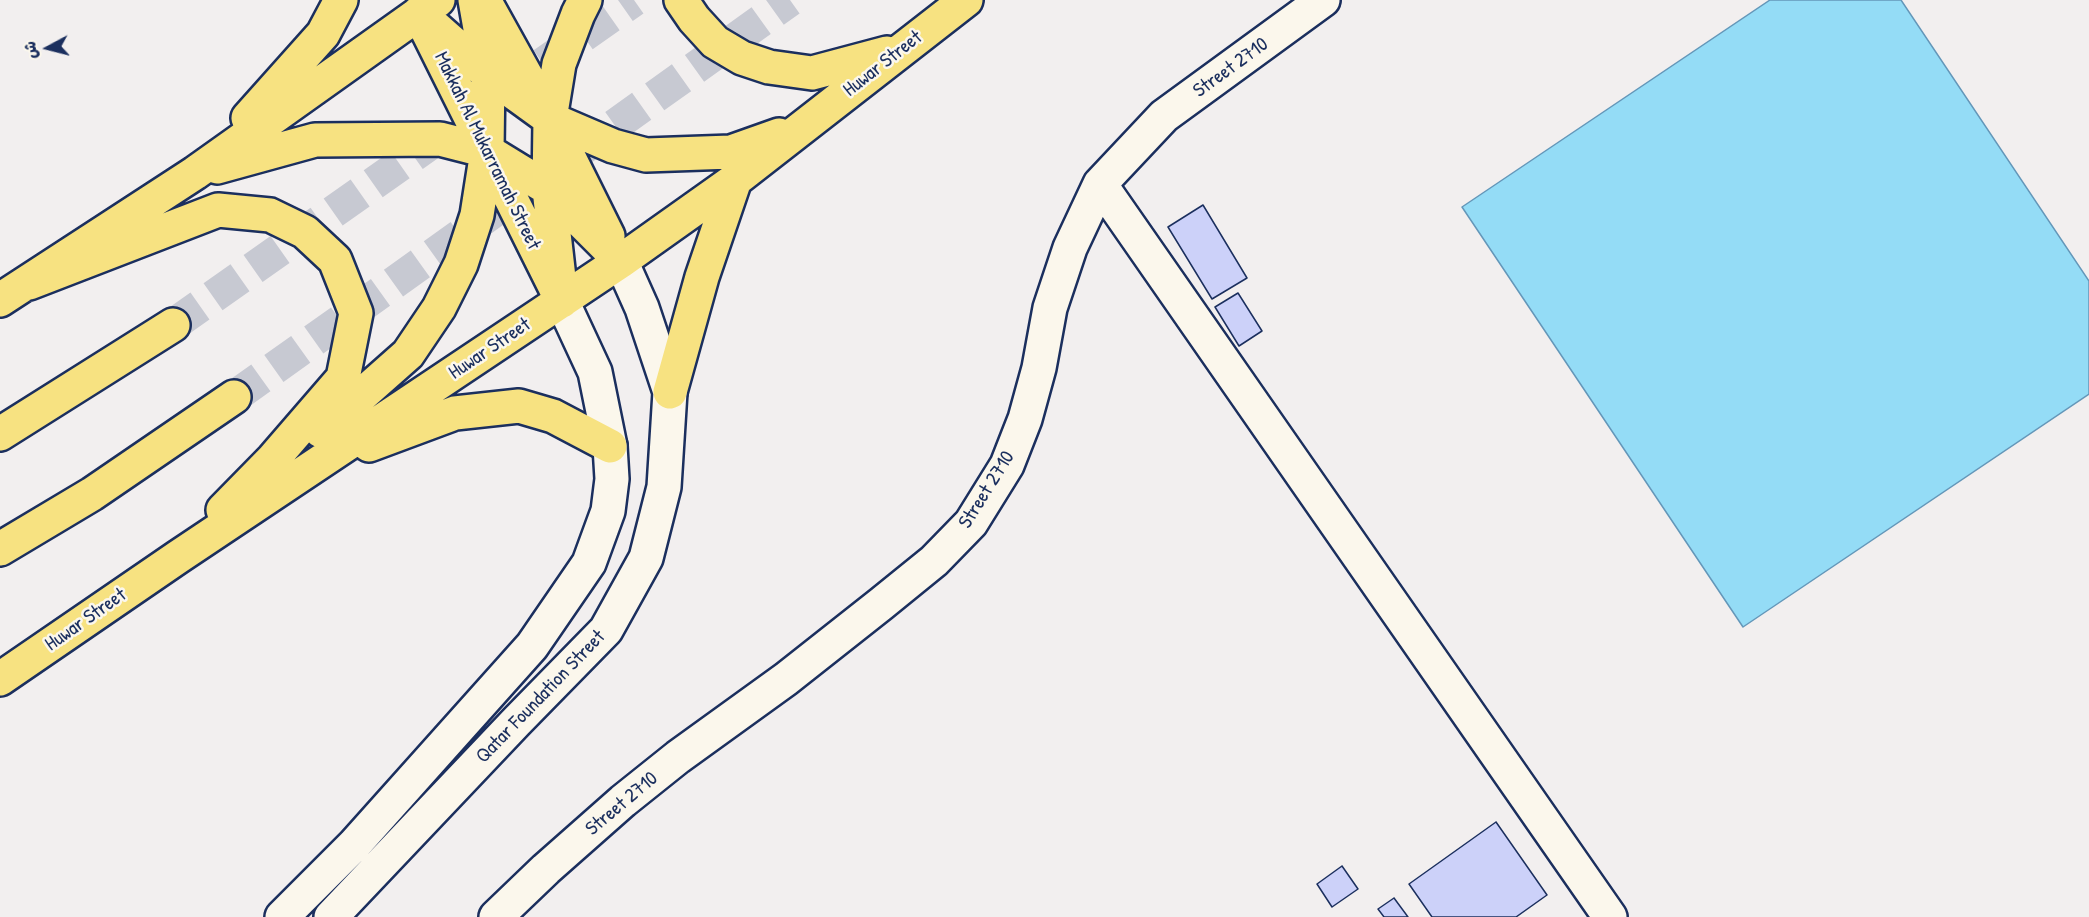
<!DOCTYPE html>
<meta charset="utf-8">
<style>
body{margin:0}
#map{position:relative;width:2089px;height:917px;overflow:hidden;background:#f2efef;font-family:"Patrick Hand","Playpen Sans Arabic",sans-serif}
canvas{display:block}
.north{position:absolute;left:18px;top:18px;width:60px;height:60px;-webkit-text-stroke:4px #fbf7ec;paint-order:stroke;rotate:263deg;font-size:16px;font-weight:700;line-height:24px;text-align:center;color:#1b2f5e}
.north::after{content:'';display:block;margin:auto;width:21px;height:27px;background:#1b2f5e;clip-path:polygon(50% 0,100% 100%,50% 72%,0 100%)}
</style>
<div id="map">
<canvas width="2089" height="917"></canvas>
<div class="north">ش</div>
</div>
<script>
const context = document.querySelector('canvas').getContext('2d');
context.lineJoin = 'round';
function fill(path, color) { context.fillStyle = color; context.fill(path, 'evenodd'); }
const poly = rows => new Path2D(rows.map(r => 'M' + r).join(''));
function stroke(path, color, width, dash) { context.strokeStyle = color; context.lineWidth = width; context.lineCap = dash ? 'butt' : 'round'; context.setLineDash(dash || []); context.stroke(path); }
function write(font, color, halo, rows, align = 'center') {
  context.font = font + ' "Patrick Hand",sans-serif'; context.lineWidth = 5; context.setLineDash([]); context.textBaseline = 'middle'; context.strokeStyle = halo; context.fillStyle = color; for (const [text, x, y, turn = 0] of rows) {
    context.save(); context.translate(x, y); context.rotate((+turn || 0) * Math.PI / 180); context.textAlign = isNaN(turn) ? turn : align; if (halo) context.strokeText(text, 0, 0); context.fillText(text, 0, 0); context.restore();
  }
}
const water = poly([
 [1770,0,1901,0,2089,281,2089,394,1743,627,1462,207,1770,0]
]);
fill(water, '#94dcf6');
stroke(water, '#6497b9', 1.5);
const building = poly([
 [1203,205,1247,278,1212,299,1168,227,1203,205],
 [1238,293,1262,331,1239,346,1215,307,1238,293],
 [1496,822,1547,895,1516,917,1432,917,1409,884,1496,822],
 [1342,866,1358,889,1332,907,1317,884,1342,866],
 [1394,898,1408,917,1384,917,1378,909,1394,898]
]);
fill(building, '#ccd1f9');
stroke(building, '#1b2f5e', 1.5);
stroke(poly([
 [503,92,634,0],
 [575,154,790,0],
 [173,325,448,131],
 [234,397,535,182]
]), '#c7c9d2', 33, [33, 16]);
const minor = poly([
 [1100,184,1610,917],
 [282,917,354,845,532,646,589,563,608,511,612,479,610,446,595,372,562,301],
 [331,917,516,722,606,630,646,558,664,487,670,392,642,308,621,261],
 [496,917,546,869,623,801,678,757,786,679,881,604,934,561,971,523,1007,465,1025,419,1039,368,1050,308,1070,248,1100,184,1164,116,1323,0]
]);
const major = poly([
 [484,0,550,119,608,236],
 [681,0,694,19,715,42,742,58,769,67,812,73,887,53],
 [419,13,488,74,550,119,613,146,646,155,731,152,779,135],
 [426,28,562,301],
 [248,118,323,34,341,0],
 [217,167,315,140,440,139,487,151,549,189,621,261],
 [559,278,549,189,550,119,559,64,578,14,585,0],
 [29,283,218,210,270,215,305,232,335,260,356,313,343,378,273,459,223,510],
 [0,300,195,173,438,0],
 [670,392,702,277,735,180],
 [321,431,408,354,439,308,461,264,477,215,487,151,488,74,475,0],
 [369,445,455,413,519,406,553,416,610,446],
 [0,679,178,557,621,261,735,180,966,0]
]);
const highway = poly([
 [0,434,173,325],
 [0,549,92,494,234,397]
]);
stroke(minor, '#1b2f5e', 38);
stroke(major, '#1b2f5e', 38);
stroke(highway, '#1b2f5e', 38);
stroke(minor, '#fbf7ec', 33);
stroke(major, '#f7e281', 33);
stroke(highway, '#f7e281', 33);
write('20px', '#1b2f5e', '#fbf7ec', [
 ["Huwar Street",883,64,-38],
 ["Street 2710",1231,68,-36],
 ["Makkah Al Mukarramah Street",487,151,64],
 ["Huwar Street",490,349,-34],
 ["Street 2710",987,490,-58],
 ["Huwar Street",86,620,-35],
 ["Qatar Foundation Street",541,697,-46],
 ["Street 2710",622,804,-40]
]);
</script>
